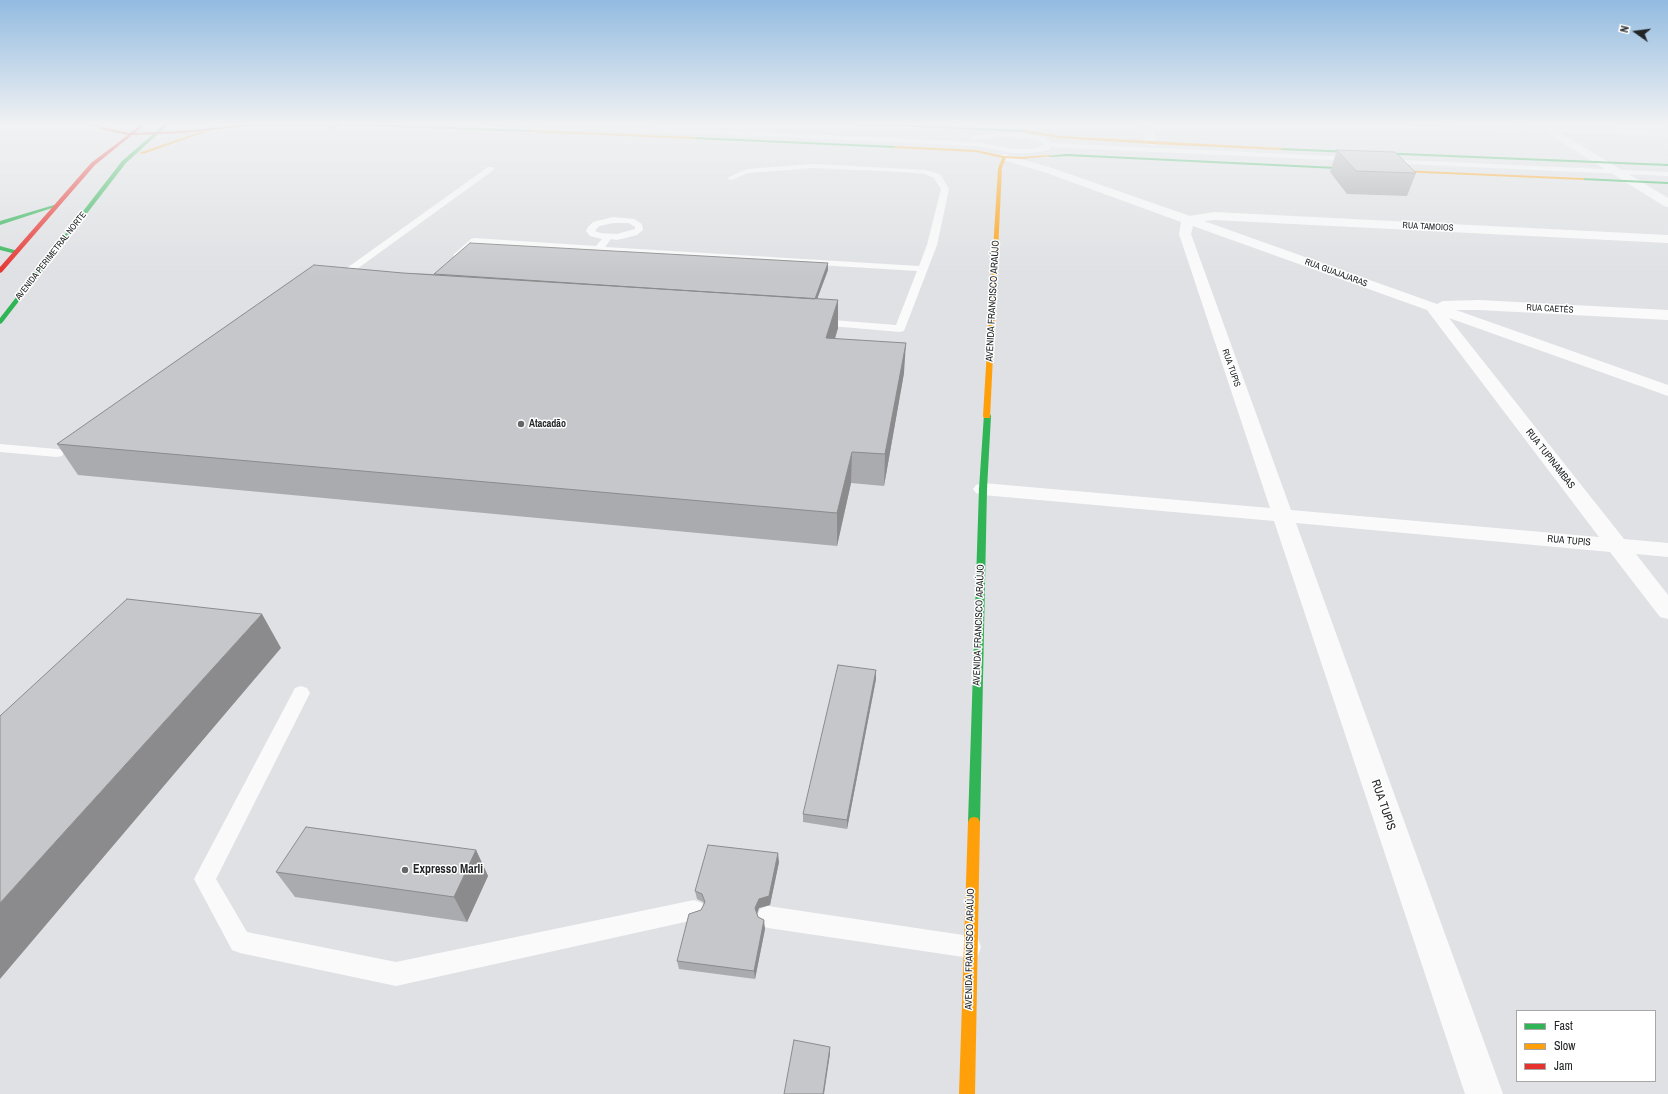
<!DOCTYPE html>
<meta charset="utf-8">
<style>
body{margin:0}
#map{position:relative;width:1668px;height:1094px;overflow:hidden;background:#dfe1e4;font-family:"Archivo Narrow",sans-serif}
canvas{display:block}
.legend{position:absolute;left:1516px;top:1010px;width:140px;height:72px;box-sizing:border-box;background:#fff;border:1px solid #a7a7a8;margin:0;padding:5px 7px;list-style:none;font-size:12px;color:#222426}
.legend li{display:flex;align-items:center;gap:8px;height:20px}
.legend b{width:20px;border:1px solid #a7a7a8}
.north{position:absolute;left:1616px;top:12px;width:40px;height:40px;-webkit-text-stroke:3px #fff;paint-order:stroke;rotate:284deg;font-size:11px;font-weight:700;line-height:16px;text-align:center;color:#222426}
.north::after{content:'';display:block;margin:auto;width:14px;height:18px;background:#222426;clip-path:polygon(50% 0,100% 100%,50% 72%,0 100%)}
</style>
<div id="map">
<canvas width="1668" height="1094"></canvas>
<ul class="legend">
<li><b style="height:5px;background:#30b455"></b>Fast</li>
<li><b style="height:5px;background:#ff9f0a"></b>Slow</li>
<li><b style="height:5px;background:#e5322d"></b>Jam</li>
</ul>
<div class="north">N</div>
</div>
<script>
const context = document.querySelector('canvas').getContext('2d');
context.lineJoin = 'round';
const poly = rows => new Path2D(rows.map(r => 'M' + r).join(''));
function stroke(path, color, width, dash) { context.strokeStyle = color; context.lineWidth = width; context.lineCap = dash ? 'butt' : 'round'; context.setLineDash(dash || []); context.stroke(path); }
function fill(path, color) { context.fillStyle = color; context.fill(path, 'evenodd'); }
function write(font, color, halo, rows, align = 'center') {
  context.font = font + ' "Archivo Narrow",sans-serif'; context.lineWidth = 3; context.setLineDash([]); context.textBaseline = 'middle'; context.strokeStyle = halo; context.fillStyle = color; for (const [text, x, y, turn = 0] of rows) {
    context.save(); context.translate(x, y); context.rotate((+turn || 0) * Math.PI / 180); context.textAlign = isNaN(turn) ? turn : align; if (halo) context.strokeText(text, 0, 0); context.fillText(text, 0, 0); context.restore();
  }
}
stroke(poly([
 [327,123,340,124]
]), '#b9bbbe', 11, [11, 5.5]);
fill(poly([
 [484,123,716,130,976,142,1013,149,1032,149,1044,145,1040,141,1025,138,1001,137,973,140,970,138,973,136,1001,133,1025,134,1042,137,1048,140,1051,143,1353,157,1357,159,1353,161,1050,147,1049,150,1032,153,1013,153,976,146,716,134,520,128,487,125,484,123],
 [1382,159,1668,172,1668,176,1385,163,1381,161,1382,159],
 [813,164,926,170,940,174,949,189,937,245,904,331,900,332,819,325,814,322,819,319,896,325,917,271,476,244,461,257,455,257,453,255,471,239,474,238,596,246,602,239,590,236,586,231,588,227,593,222,613,217,634,219,642,224,643,230,637,235,617,240,611,239,605,247,919,266,927,245,941,189,934,178,925,174,903,172,813,168,748,173,731,180,727,178,747,169,813,164],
 [613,223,629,223,635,227,635,229,617,234,600,233,595,231,599,226,613,223],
 [488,167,491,167,495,169,339,282,333,282,331,280,333,278,488,167],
 [0,444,57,449,62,450,64,453,62,456,57,457,0,452,0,444],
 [301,686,307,688,310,693,216,879,247,932,396,962,694,900,702,903,705,910,702,917,694,920,396,986,240,953,232,950,194,879,295,688,301,686],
 [768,906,970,936,978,939,981,947,978,955,970,958,768,928,760,925,757,917,760,909,768,906]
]), '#fafafb');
fill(poly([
 [1141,123,1151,123,1156,143,1155,145,1147,145,1146,143,1141,123],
 [1411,123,1479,123,1668,130,1668,136,1559,132,1668,198,1668,207,1664,206,1544,131,1416,126,1411,123],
 [1004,154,1055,169,1190,216,1214,212,1668,235,1668,243,1214,220,1204,221,1437,304,1443,301,1479,300,1668,310,1668,320,1479,310,1456,310,1668,385,1668,396,1449,318,1624,539,1668,543,1668,557,1636,554,1668,595,1668,619,1660,617,1610,552,1296,523,1503,1094,1465,1094,1274,521,983,495,976,493,973,489,976,485,983,483,1270,508,1179,234,1181,222,1047,173,1000,159,999,157,1000,155,1004,154],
 [1193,226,1427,310,1599,537,1291,510,1191,234,1193,226]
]), '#fafafb');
fill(poly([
 [166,123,170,123,126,163,2,323,0,324,0,318,122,161,166,123],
 [264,123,340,123,530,130,532,131,530,132,340,125,263,125,264,123],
 [837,123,856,123,1024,130,1026,131,1024,132,837,123],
 [693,137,895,146,897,147,895,148,694,139,693,137],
 [1281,148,1668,164,1668,166,1279,150,1281,148],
 [1067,154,1378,169,1380,170,1378,171,1067,156,1050,157,1048,156,1067,154],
 [1581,178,1668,182,1668,184,1583,180,1581,178],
 [54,205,58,206,0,225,0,221,54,205],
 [0,246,18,251,19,252,16,254,0,250,0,246],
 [984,414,990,414,991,416,987,489,980,822,978,826,974,827,970,826,968,822,979,489,984,414]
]), '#30b455');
fill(poly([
 [211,128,214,129,143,154,139,153,211,128],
 [529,130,694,137,696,138,694,139,530,132,529,130],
 [1024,130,1060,136,1281,148,1283,149,1281,150,1151,144,1060,138,1023,132,1024,130],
 [895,146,976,150,1004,156,1021,157,1050,155,1052,156,1021,159,1006,158,1002,168,990,418,984,418,983,416,998,168,1002,158,976,152,893,148,895,146],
 [1376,169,1583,178,1585,179,1583,180,1378,171,1376,169],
 [974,817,978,818,980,822,975,1094,959,1094,968,822,970,818,974,817]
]), '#ff9f0a');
fill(poly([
 [88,123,92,123,106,128,130,133,143,123,147,123,135,133,182,131,264,123,266,124,182,133,132,135,95,165,2,272,0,273,0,267,91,163,128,135,104,130,88,123]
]), '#e5322d');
fill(poly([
 [1337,150,1416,173,1407,196,1347,194,1330,172],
 [828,263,828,270,817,299,838,328,835,339,904,373,884,486,851,483,837,546,78,475,57,444,403,273,434,274],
 [876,670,876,679,847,829,803,822,803,814],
 [476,850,488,876,467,922,295,897,276,872],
 [779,862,770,905,759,908,757,914,758,917,765,929,755,979,679,969,677,961,704,904,703,902,697,899,695,891]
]), '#aaabae');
fill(poly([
 [828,263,828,270,810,318,810,311],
 [838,300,838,328,826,367,826,338],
 [906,343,904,373,884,486,885,454],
 [852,452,851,483,837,546,837,513],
 [262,614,281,648,0,979,0,903],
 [876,670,876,679,847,829,847,820],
 [476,850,488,876,467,922,454,897],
 [778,853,779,862,770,905,759,908,756,916,755,908],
 [764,920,765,929,755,979,754,971],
 [830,1047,830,1054,824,1094,823,1094]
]), '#8b8b8d');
const building = poly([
 [1337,150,1395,152,1416,173,1356,171,1337,150],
 [470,243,828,263,815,299,434,274,470,243],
 [314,265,403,273,838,300,826,338,906,343,885,454,852,452,837,513,57,444,314,265],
 [127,599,262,614,0,903,0,716,127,599],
 [838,665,876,670,847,820,803,814,838,665],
 [306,827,476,850,454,897,276,872,306,827],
 [708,845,778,853,769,896,759,899,755,908,758,917,764,920,754,971,677,961,689,914,701,910,705,902,702,894,695,891,708,845],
 [794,1040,830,1047,823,1094,784,1094,794,1040]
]);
fill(building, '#c6c7ca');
stroke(building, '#8b8b8d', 1);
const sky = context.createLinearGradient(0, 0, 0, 276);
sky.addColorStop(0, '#92bbe0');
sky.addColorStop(0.45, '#f1f2f3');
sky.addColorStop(1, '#f1f2f300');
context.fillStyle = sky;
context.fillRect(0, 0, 1668, 276);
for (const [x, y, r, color] of [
 [521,424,4,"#646668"],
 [405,870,4,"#646668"]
]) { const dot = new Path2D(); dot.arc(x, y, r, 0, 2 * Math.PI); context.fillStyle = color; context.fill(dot); stroke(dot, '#fff', 1.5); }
write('9px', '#222426', '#fff', [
 ["RUA TAMOIOS",1428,227,3],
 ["AVENIDA PERIMETRAL NORTE",51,256,-52],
 ["RUA GUAJAJARAS",1336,273,20],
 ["RUA CAETÉS",1550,309,3],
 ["RUA TUPIS",1231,368,71]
]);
write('10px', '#222426', '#fff', [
 ["AVENIDA FRANCISCO ARAÚJO",993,301,-87],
 ["RUA TUPINAMBAS",1550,459,52],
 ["RUA TUPIS",1569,541,5],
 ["AVENIDA FRANCISCO ARAÚJO",979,625,-88],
 ["AVENIDA FRANCISCO ARAÚJO",970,949,-89]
]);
write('bold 10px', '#222426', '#fff', [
 ["Atacadão",529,424]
], 'left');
write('12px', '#222426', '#fff', [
 ["RUA TUPIS",1383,805,71]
]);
write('bold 12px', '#222426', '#fff', [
 ["Expresso Marli",413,870]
], 'left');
</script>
